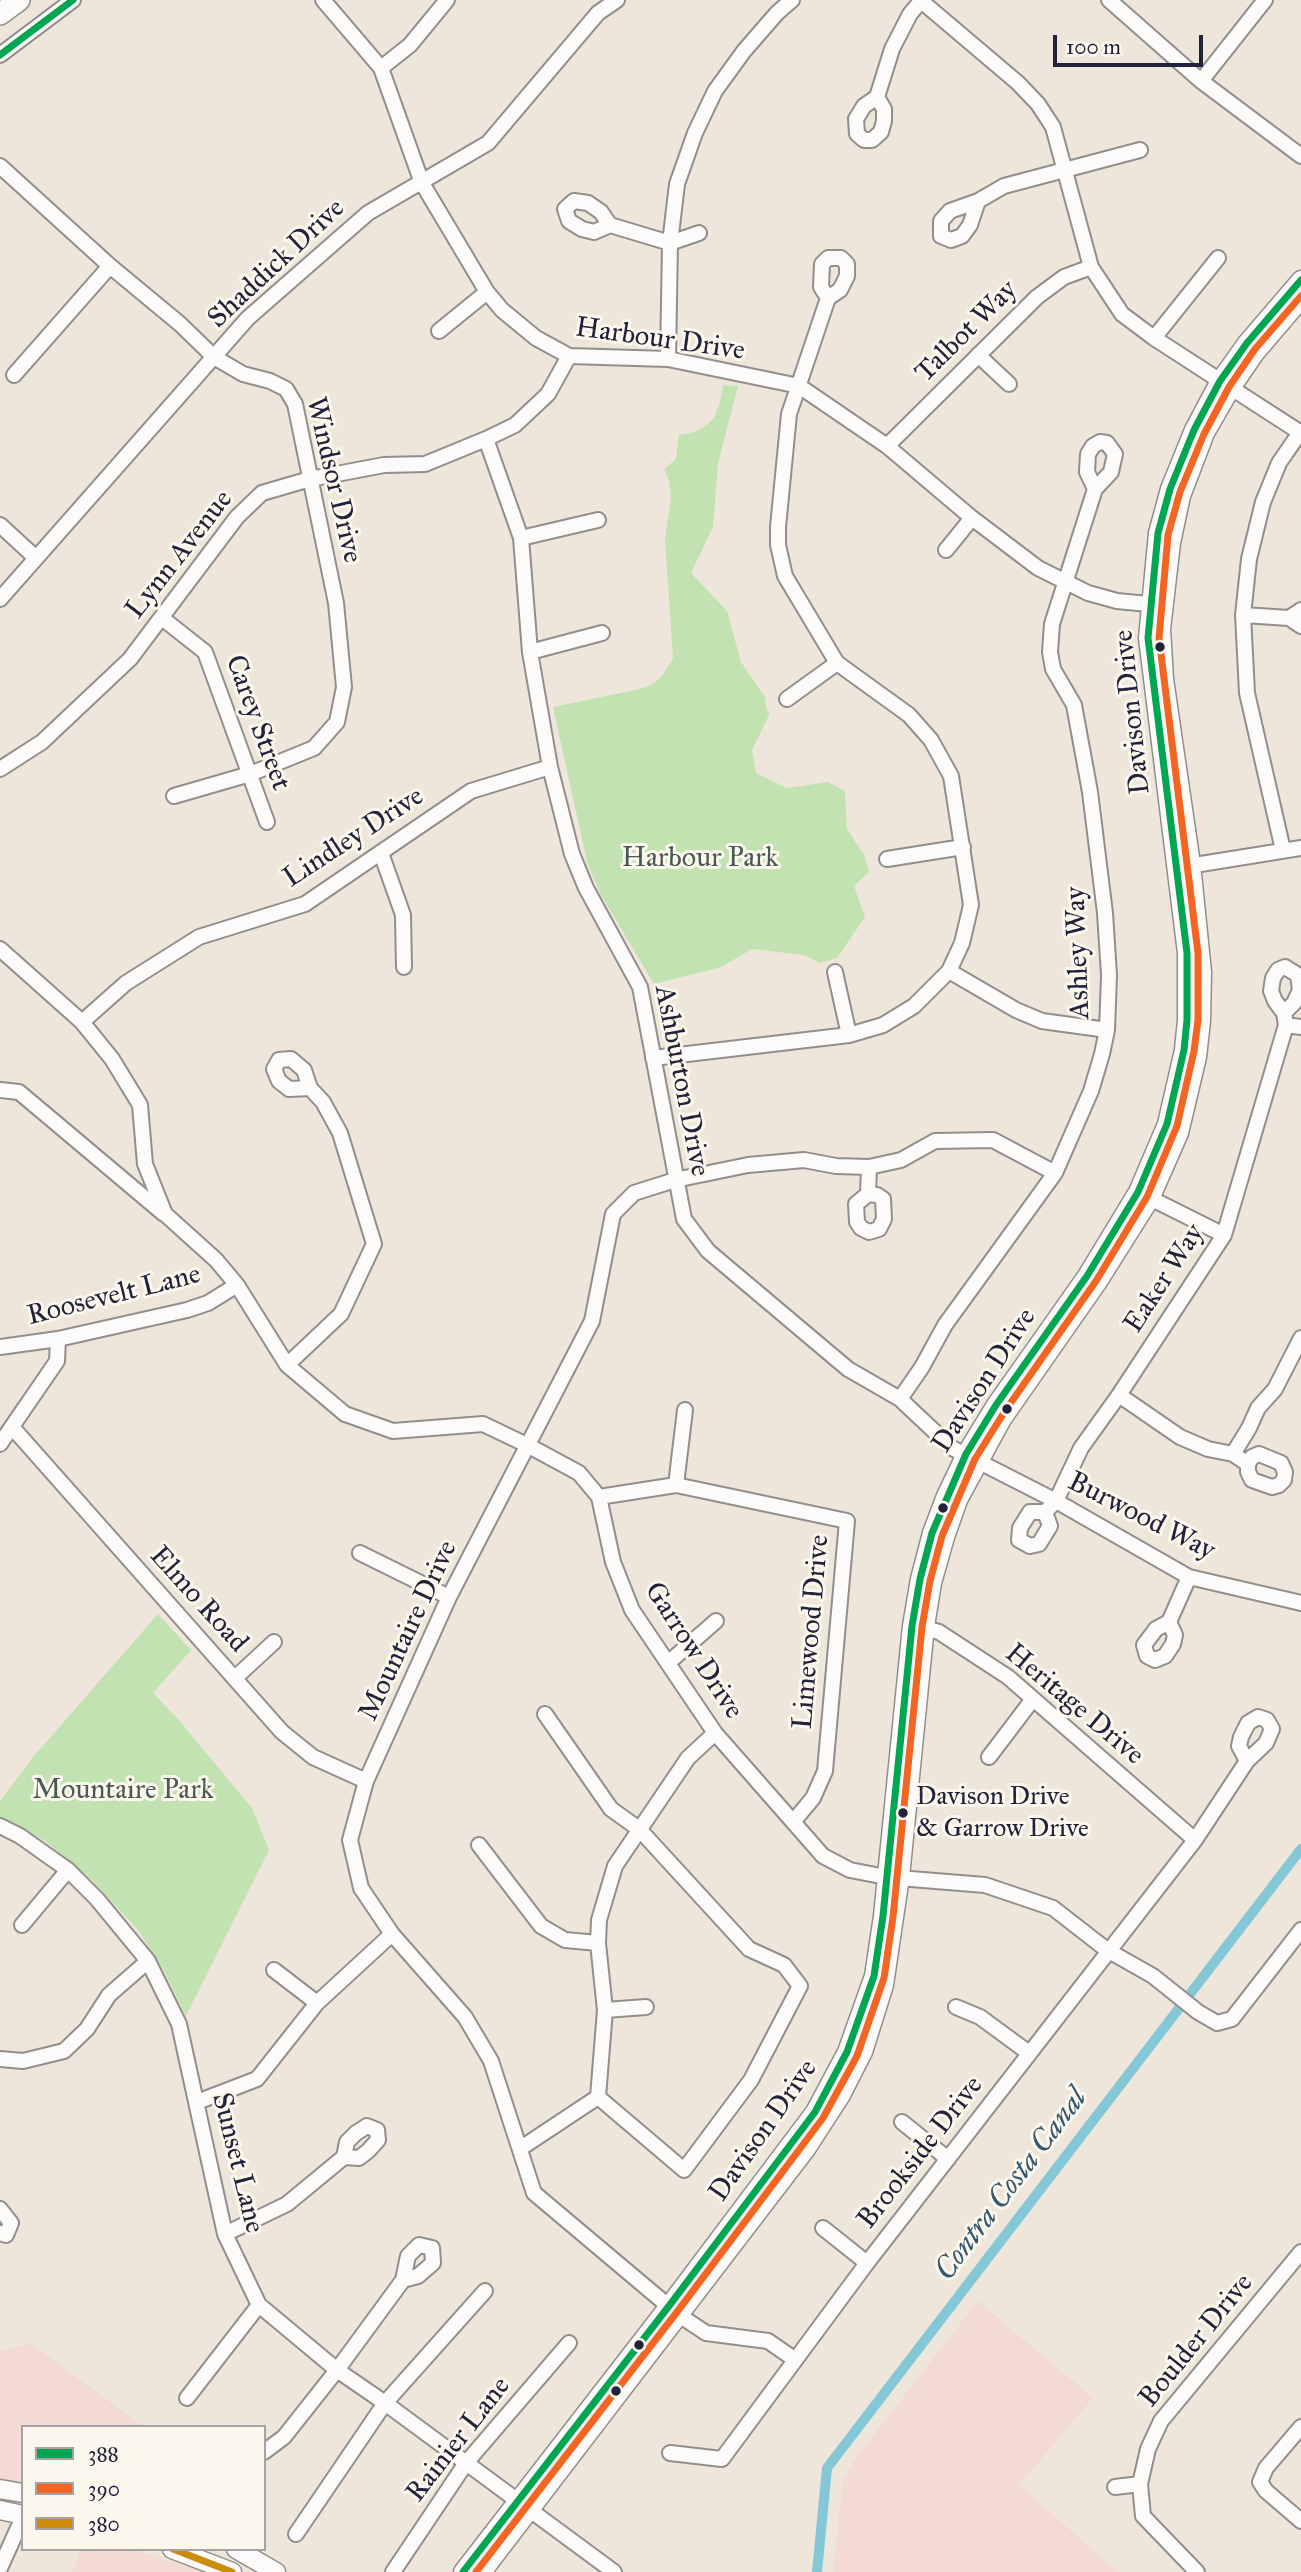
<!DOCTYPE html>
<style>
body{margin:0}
#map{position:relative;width:1301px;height:2572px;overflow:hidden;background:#eee6da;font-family:"IM FELL Great Primer",serif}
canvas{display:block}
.legend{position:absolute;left:21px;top:2425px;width:245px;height:126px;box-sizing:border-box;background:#fbf7ec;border:2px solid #a4a2a5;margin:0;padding:9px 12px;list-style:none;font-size:21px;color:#22223b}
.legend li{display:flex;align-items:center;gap:14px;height:35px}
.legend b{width:35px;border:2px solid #a4a2a5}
.scale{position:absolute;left:1053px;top:35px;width:150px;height:32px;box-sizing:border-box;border:4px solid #22223b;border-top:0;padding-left:9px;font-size:21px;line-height:24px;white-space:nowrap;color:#22223b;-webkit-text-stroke:5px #fbf7ec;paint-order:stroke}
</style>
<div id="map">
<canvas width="1301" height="2572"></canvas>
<ul class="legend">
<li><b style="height:9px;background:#00a651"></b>388</li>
<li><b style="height:9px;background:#f26522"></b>390</li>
<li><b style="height:9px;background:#cc8c0c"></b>380</li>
</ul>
<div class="scale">100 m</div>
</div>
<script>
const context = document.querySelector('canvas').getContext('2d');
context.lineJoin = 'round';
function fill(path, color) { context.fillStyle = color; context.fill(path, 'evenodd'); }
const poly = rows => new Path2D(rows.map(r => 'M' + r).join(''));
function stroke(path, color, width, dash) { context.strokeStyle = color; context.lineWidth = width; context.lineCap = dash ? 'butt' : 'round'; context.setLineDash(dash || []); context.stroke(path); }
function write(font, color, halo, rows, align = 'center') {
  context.font = font + ' "IM FELL Great Primer",serif'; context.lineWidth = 6; context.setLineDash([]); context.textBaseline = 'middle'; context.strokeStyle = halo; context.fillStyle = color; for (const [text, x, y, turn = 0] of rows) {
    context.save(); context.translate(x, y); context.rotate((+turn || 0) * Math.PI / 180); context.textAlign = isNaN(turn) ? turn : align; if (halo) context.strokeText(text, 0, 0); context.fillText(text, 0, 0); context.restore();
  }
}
fill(poly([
 [978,2301,1093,2398,1019,2485,1118,2572,833,2572,843,2480,855,2459],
 [32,2344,144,2427,23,2427,23,2484,0,2479,0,2350],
 [82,2549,131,2549,203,2572,72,2572]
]), '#f3dad2');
fill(poly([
 [723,385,738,386,718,463,713,527,691,573,727,611,741,662,765,697,766,708,770,713,752,750,756,773,787,788,828,782,845,791,847,829,864,855,869,872,854,886,865,917,837,958,820,963,804,955,752,949,719,968,654,984,600,893,587,862,553,707,640,689,653,684,662,676,673,658,665,540,671,498,669,480,664,469,676,459,679,435,692,433,707,425,714,418,720,402],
 [158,1614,191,1650,153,1693,177,1718,252,1808,269,1850,186,2016,163,1969,138,1930,92,1880,44,1840,0,1817,0,1801,34,1756]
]), '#c3e2b2');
stroke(poly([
 [817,2572,827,2468,1301,1849]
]), '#84c8d7', 10);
const minor = poly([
 [323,0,381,68,422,183,487,292,502,310,536,338,569,356,668,359,799,386,887,446,972,518,1038,568,1088,593,1117,601,1159,605],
 [920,0,1018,83,1038,104,1053,127,1091,267,1122,314,1154,338,1301,433],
 [1109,0,1201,81,1301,156],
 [0,55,73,0],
 [381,68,410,45,447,0],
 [1201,81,1265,0],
 [877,97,884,109,884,121,881,132,872,140,864,140,857,134,856,119,864,106,877,97,892,49,910,14,921,1],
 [0,166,110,266,180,324,214,357,243,374,270,381,286,389,295,404,336,603,344,687,337,722,314,748,250,774,174,796],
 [978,201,970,225,962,236,951,240,941,236,941,221,950,211,978,201,1004,186,1140,150],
 [610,225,594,232,582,229,569,221,565,209,574,201,588,203,601,212,610,225,670,243,699,233],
 [439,331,487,292],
 [1154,338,1218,258],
 [978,355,1009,384],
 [668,359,670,243,677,184,695,133,715,91,744,51,777,13,792,0],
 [14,375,110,266],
 [486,439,521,538,530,652,550,767,572,854,586,888,640,987,684,1219,708,1251,848,1369,900,1399,952,1448,1056,1501,1189,1577,1301,1603],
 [887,446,1037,297,1064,277,1091,267],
 [0,525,36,558],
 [521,538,598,520],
 [946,550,972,518],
 [0,599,248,318,368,213,488,143,598,13,617,0],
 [1243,615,1289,618,1301,626],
 [162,618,205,652,267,822],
 [1289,618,1301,610],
 [530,652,602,633],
 [787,699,837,663],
 [0,769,42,742,130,659,237,517,262,493,310,479,384,465,425,464,486,439,515,425,548,394,569,356],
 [1283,850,1247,693,1243,615,1249,559,1263,502,1279,463,1301,431],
 [381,853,403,915,404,967],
 [887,859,963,847],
 [1182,867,1301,848],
 [0,949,82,1022,112,1059,140,1105,145,1164,165,1214,216,1260,237,1285,287,1365,345,1414,393,1431,483,1424,529,1446,579,1473,599,1497,613,1562,632,1610,715,1733,823,1856,850,1870,886,1877,985,1885,1053,1908,1107,1950,1153,1976,1198,2012,1217,2023,1232,2019,1301,1930],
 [949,971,1016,1010,1042,1021,1107,1030],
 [835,972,849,1035],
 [82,1022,126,983,199,937,305,904,471,791,550,767],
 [1286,1025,1301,1027],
 [653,1058,849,1035,883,1025,914,1006,949,971,962,943,971,905,951,776,931,740,909,715,837,663,785,576,778,545,778,527,789,414,828,298,840,290,847,276,847,264,841,258,828,258,822,264,821,287,828,298],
 [0,1090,19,1092,164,1214],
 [868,1194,877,1195,883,1199,884,1219,879,1229,869,1232,861,1228,857,1222,856,1204,868,1194,869,1167],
 [1142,1194,1224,1235],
 [0,1347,58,1339,187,1310,208,1303,237,1285],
 [287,1365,341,1314,374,1244,340,1133,323,1102,310,1088,304,1070,291,1059,279,1060,274,1069,279,1081,289,1089,310,1088],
 [1119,1395,1180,1437,1208,1449,1233,1454,1248,1464],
 [900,1399,922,1367,945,1325,1055,1173,1091,1091,1102,1054,1107,1030,1109,975,1105,913,1090,792,1074,705,1053,669,1050,652,1052,624,1095,489,1111,472,1115,454,1107,443,1100,442,1093,446,1088,454,1087,472,1095,489],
 [12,1427,282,1732,313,1757,366,1781],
 [0,1444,57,1361,58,1339],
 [1233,1454,1249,1428,1258,1408,1275,1389,1301,1338],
 [1259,1454,1281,1463,1285,1472,1284,1480,1279,1485,1272,1487,1252,1480,1248,1472,1248,1464,1252,1457,1259,1454],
 [676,1485,685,1410],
 [599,1497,676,1485,847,1521,825,1771,813,1798,793,1822],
 [1045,1512,1050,1526,1039,1544,1030,1546,1019,1540,1020,1528,1030,1512,1045,1512,1056,1501,1081,1448,1119,1395,1224,1235,1286,1025,1284,1013,1275,1001,1271,991,1273,978,1278,970,1285,967,1298,975,1300,990,1294,1003,1284,1013],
 [360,1553,449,1597],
 [1169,1622,1175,1635,1173,1644,1165,1656,1155,1660,1147,1656,1144,1645,1156,1629,1169,1622,1189,1577],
 [918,1626,939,1632,1008,1677,1195,1840],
 [668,1663,716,1621],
 [235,1678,274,1642],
 [545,1714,611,1809,639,1829,749,1949,784,1965,800,1986,751,2080,684,2170,598,2097],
 [989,1757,1033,1699],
 [0,1826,20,1836,68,1870,97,1899,148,1961,179,2024,225,2234,259,2305,337,2370,385,2403,614,2572],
 [479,1845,541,1926,565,1940,598,1943],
 [22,1925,68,1870],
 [274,1970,317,2003],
 [956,2007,980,2017,1029,2053],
 [605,2010,646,2007],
 [0,2059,23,2061,64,2051,87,2029,109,1995,148,1961],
 [197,2102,257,2079,317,2003,392,1934],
 [902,2122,948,2159],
 [521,2148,598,2097,605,2010,598,1943,599,1920,615,1866,688,1758,715,1733],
 [0,2209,11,2223,6,2235,0,2233],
 [823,2228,867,2263],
 [225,2234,287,2204,344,2157,347,2142,356,2133,367,2126,377,2130,378,2140,368,2151,359,2158,344,2157],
 [794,2359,768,2341,706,2333,679,2315,534,2193,491,2061,465,2017,392,1934,361,1888,350,1840,366,1781,449,1597,592,1321,613,1214,634,1193,675,1180,748,1165,804,1160,836,1166,869,1167,901,1160,935,1141,993,1140,1055,1173],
 [187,2398,259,2305],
 [1301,2427,1266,2468,1260,2482,1266,2491,1301,2521],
 [264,2452,284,2437,337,2370,403,2280,408,2256,419,2245,432,2248,433,2263,418,2276,403,2280],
 [670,2453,722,2459,867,2263,1195,1840,1247,1761,1266,1743,1272,1729,1267,1720,1258,1717,1248,1723,1241,1737,1239,1746,1247,1761],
 [1115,2487,1140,2484],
 [296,2534,385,2403,485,2291],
 [0,2568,23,2517],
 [393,2572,466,2463,569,2343],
 [1197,2572,1143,2516,1140,2484,1148,2449,1161,2421,1301,2252]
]);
const major = poly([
 [0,2489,23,2493],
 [0,2510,23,2515],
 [172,2549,232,2572],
 [236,2549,276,2572],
 [463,2572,669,2306,815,2112,847,2052,874,1976,883,1916,912,1626,920,1579,932,1533,946,1496,966,1454,996,1405,1087,1276,1138,1192,1167,1124,1184,1050,1187,1020,1187,953,1148,638,1158,533,1170,489,1194,430,1220,381,1247,343,1301,280],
 [482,2572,806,2149,841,2095,863,2052,884,1985,900,1877,925,1626,932,1583,945,1537,958,1500,1002,1419,1099,1280,1150,1199,1179,1133,1197,1057,1201,1021,1202,972,1191,864,1164,679,1161,629,1171,543,1181,496,1205,433,1231,388,1255,353,1301,299]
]);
const highway = poly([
 [0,14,19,0]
]);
stroke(minor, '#928e8c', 18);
stroke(major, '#928e8c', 21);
stroke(highway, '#928e8c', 24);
stroke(minor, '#fcfbf9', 14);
stroke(major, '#fcfbf9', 18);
stroke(highway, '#fcfbf9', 21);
stroke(poly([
 [0,55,73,0],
 [463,2572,669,2306,815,2112,847,2052,874,1976,883,1916,912,1626,920,1579,932,1533,966,1454,996,1405,1087,1276,1138,1192,1167,1124,1184,1050,1187,1020,1187,953,1148,638,1158,533,1170,489,1194,430,1220,381,1247,343,1301,280]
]), '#00a651', 7);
stroke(poly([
 [476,2572,677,2312,823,2118,857,2056,884,1978,893,1917,922,1627,930,1581,942,1536,975,1459,1005,1411,1096,1281,1147,1197,1177,1126,1194,1051,1198,1020,1198,953,1159,638,1168,535,1180,492,1204,434,1229,387,1255,349,1301,296]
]), '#f26522', 7);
stroke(poly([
 [173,2549,232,2572]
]), '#cc8c0c', 7);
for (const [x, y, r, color] of [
 [1160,647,6,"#22223b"],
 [1007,1409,6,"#22223b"],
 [943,1508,6,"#22223b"],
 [903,1813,6,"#22223b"],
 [639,2345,6,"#22223b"],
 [616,2391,6,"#22223b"]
]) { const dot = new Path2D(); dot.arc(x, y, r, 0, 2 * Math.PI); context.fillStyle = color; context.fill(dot); stroke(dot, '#fbf7ec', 2.5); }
write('26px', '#22223b', '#fbf7ec', [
 ["Davison Drive",916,1798],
 ["& Garrow Drive",916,1830]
], 'left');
write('28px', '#22223b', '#fbf7ec', [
 ["Shaddick Drive",277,264,-43],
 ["Talbot Way",967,332,-45],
 ["Harbour Drive",660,340,8],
 ["Windsor Drive",333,480,77],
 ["Lynn Avenue",180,555,-52],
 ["Davison Drive",1133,712,-96],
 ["Carey Street",257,723,70],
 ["Lindley Drive",354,838,-33],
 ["Ashley Way",1079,953,-92],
 ["Ashburton Drive",681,1081,79],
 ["Eaker Way",1165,1279,-57],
 ["Roosevelt Lane",114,1296,-14],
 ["Davison Drive",985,1381,-57],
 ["Burwood Way",1141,1517,27],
 ["Elmo Road",198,1600,48],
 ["Mountaire Drive",409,1631,-65],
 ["Limewood Drive",812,1632,-85],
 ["Garrow Drive",693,1651,57],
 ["Heritage Drive",1074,1705,40],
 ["Davison Drive",764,2131,-55],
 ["Brookside Drive",921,2153,-52],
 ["Sunset Lane",237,2163,76],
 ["Boulder Drive",1197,2341,-51],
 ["Rainier Lane",459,2440,-52]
]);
write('28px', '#485a55', '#fbf7ec', [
 ["Harbour Park",700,859],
 ["Mountaire Park",123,1791]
]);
write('italic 30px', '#355871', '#fbf7ec', [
 ["Contra Costa Canal",1012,2185,-53]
]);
</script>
